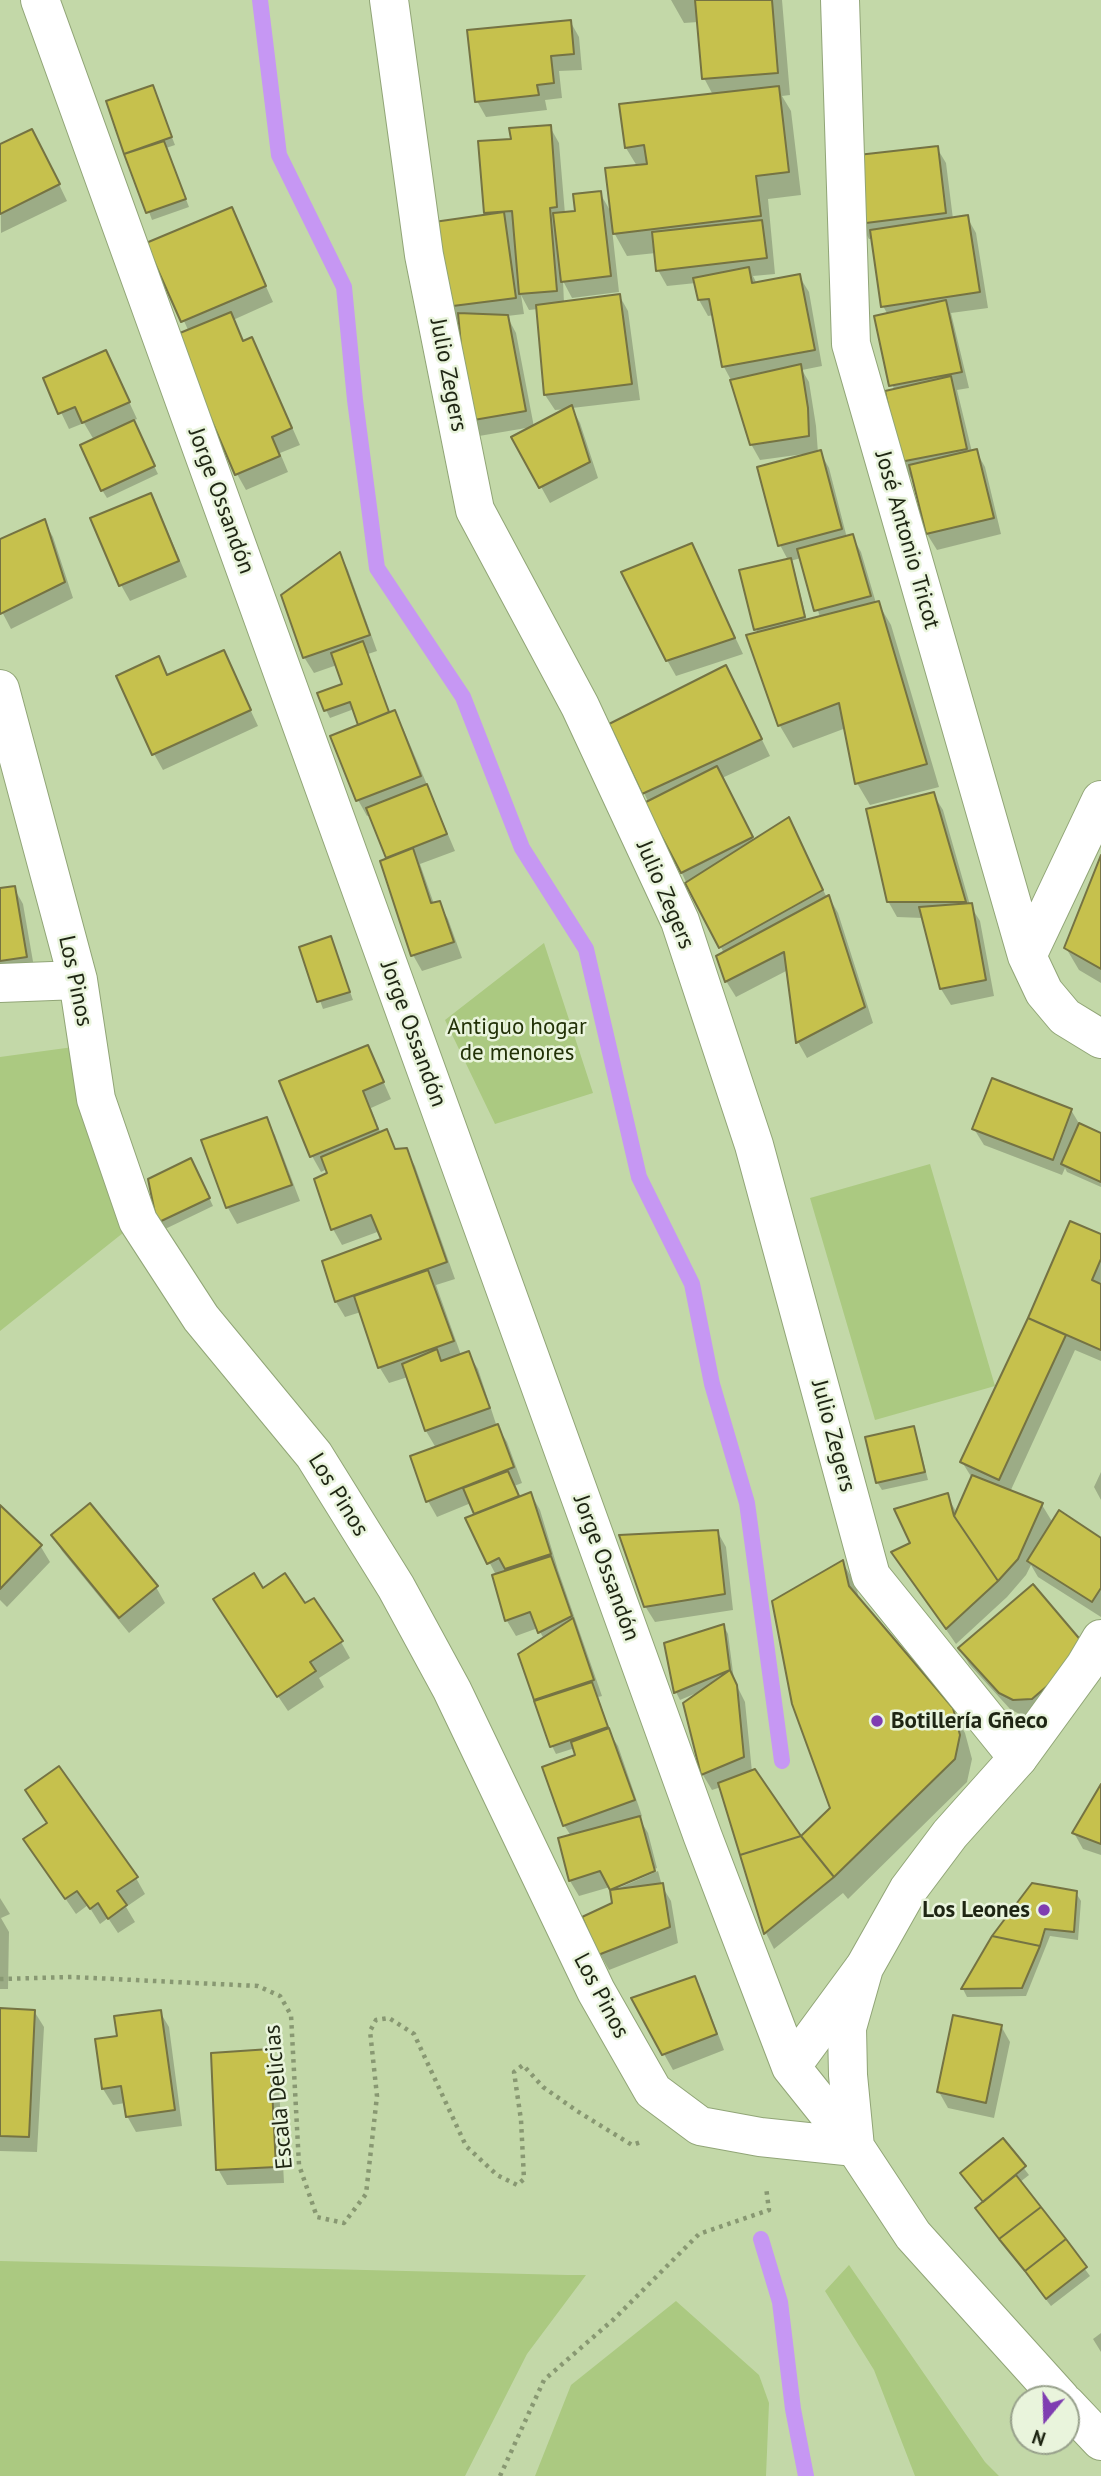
<!DOCTYPE html>
<meta charset="utf-8">
<style>
body{margin:0}
#map{position:relative;width:1101px;height:2476px;overflow:hidden;background:#c3d8a8;font-family:"PT Sans",sans-serif}
canvas{display:block}
.north{position:absolute;left:1010px;top:2385px;width:70px;height:70px;box-sizing:border-box;background:#e9f4dc;border:2px solid #98a18c;border-radius:50%;rotate:199deg;font-size:19px;font-weight:700;line-height:28px;text-align:center;color:#1e2513}
.north::after{content:'';display:block;margin:auto;width:24px;height:32px;background:#7f3db1;clip-path:polygon(50% 0,100% 100%,50% 72%,0 100%)}
</style>
<div id="map">
<canvas width="1101" height="2476"></canvas>
<div class="north">N</div>
</div>
<script>
const context = document.querySelector('canvas').getContext('2d');
context.lineJoin = 'round';
function fill(path, color) { context.fillStyle = color; context.fill(path, 'evenodd'); }
const poly = rows => new Path2D(rows.map(r => 'M' + r).join(''));
function stroke(path, color, width, dash) { context.strokeStyle = color; context.lineWidth = width; context.lineCap = dash ? 'butt' : 'round'; context.setLineDash(dash || []); context.stroke(path); }
function write(font, color, halo, rows, align = 'center') {
  context.font = font + ' "PT Sans",sans-serif'; context.lineWidth = 5; context.setLineDash([]); context.textBaseline = 'middle'; context.strokeStyle = halo; context.fillStyle = color; for (const [text, x, y, turn = 0] of rows) {
    context.save(); context.translate(x, y); context.rotate((+turn || 0) * Math.PI / 180); context.textAlign = isNaN(turn) ? turn : align; if (halo) context.strokeText(text, 0, 0); context.fillText(text, 0, 0); context.restore();
  }
}
fill(poly([
 [544,943,593,1093,495,1124,445,1020],
 [88,1045,138,1221,0,1331,0,1057],
 [930,1164,995,1386,875,1420,810,1198],
 [0,2261,568,2275,586,2275,527,2354,465,2476,0,2476],
 [849,2265,985,2462,999,2476,915,2476,874,2370,825,2291],
 [676,2301,759,2375,769,2403,766,2476,535,2476,571,2385]
]), '#abc981');
fill(poly([
 [671,0,782,0,790,95,782,96,791,111,801,195,768,199,775,274,753,276,757,284,799,276,809,292,822,366,802,370,809,382,816,426,818,453,820,452,829,468,847,538,852,536,861,552,876,603,878,603,891,625,939,787,870,805,857,783,846,728,793,748,780,726,748,636,758,633,756,629,788,560,780,545,804,456,804,454,760,460,751,444,731,380,724,367,714,315,708,316,699,300,696,283,667,286,658,270,656,253,627,256,612,229,619,292,572,298,563,281,564,303,619,295,628,311,640,400,572,408,580,423,598,478,550,503,514,438,532,427,479,436,461,322,455,322,446,307,488,216,486,213,512,140,550,127,559,143,565,214,577,212,600,193,612,214,637,166,626,148,713,95,704,78,698,22,684,23],
 [521,295,529,310,538,309,545,395,555,410,567,409,534,427,516,333,507,316,524,314],
 [801,558,820,617,807,621,794,568,790,561],
 [570,21,579,37,582,70,559,71,562,98,545,100,547,110,486,117,477,101],
 [152,87,175,145,166,148,189,207,152,220,108,102],
 [0,146,41,147,67,201,1,233],
 [937,148,946,163,953,219,967,217,976,233,988,308,951,313,969,388,957,390,972,452,976,451,985,467,1001,534,937,550,927,534,914,477,911,478,902,462,894,390,876,317,888,315,883,306,873,239,869,239,860,223],
 [231,209,273,302,233,320,244,342,251,339,260,355,300,445,280,453,288,472,246,490,237,474,178,336,189,332,149,244],
 [106,352,137,419,132,421,158,474,107,498,102,490,94,440,84,423,69,429,45,379],
 [150,495,159,511,187,577,130,601,121,585],
 [44,521,53,537,73,598,11,629,0,608,0,540],
 [692,545,743,654,676,676,667,660],
 [340,554,348,570,377,651,368,654,390,714,394,713,403,728,455,851,420,864,434,904,439,903,448,919,462,958,422,971,413,955,382,862,389,859,370,815,367,816,358,800,361,726,354,709,330,718,326,710,345,685,337,665,314,673,304,657],
 [223,652,258,726,163,770,154,754,159,659,169,677],
 [734,683,770,756,722,778,754,841,797,835,827,898,829,897,838,913,873,1023,807,1058,798,1042,788,970,736,997,726,981,724,953,687,884,644,793],
 [933,794,943,810,970,905,980,921,994,996,951,1005,941,989,923,918,897,917,888,901],
 [1101,860,1101,983,1079,970,1066,948],
 [14,888,23,904,35,973,0,978,0,890],
 [331,939,353,1000,323,1009,301,948],
 [368,1047,391,1099,371,1108,381,1134,386,1132,397,1151,406,1150,415,1166,455,1279,436,1285,461,1355,468,1353,478,1369,496,1424,507,1442,522,1483,514,1486,519,1499,531,1494,540,1510,558,1570,602,1696,598,1697,611,1735,618,1746,642,1816,639,1818,648,1833,657,1868,610,1887,579,1896,570,1881,560,1839,571,1836,564,1825,577,1756,575,1748,556,1754,552,1746,520,1654,544,1639,538,1628,516,1636,507,1621,496,1575,467,1519,476,1516,471,1503,437,1517,428,1501,436,1448,426,1431,408,1377,389,1383,380,1368,361,1312,345,1317,336,1302,324,1262,383,1240,380,1231,342,1245,333,1229,316,1180,329,1174,327,1169,321,1172,312,1156],
 [1071,1110,1080,1125,1101,1135,1101,1187,1067,1172,1065,1168,1062,1175,984,1145,974,1129],
 [266,1119,275,1135,300,1201,237,1224,228,1208,204,1141],
 [195,1168,213,1206,163,1230,150,1180],
 [1071,1223,1101,1236,1101,1361,1075,1350,1010,1492,1042,1505,1053,1523,1101,1540,1101,1617,1038,1577,1031,1565,1026,1575,1007,1597,956,1644,893,1553,912,1544,947,1496,957,1513,972,1478,962,1462],
 [913,1428,917,1436,928,1480,882,1490,877,1482],
 [1101,1472,1101,1500,1094,1487],
 [0,1507,41,1547,50,1562,7,1607,0,1600],
 [717,1531,726,1547,733,1610,655,1622,645,1606],
 [53,1535,156,1587,165,1603,129,1633,62,1551],
 [843,1563,856,1585,859,1600,951,1709,965,1733,972,1759,967,1782,848,1899,843,1893,774,1949,766,1933,721,1787,712,1790,703,1775,685,1704,699,1692,680,1700,676,1692,724,1626,728,1634,734,1680,745,1702,752,1772,801,1839,832,1809],
 [263,1590,305,1606,341,1642,350,1658,319,1678,324,1687,288,1711,224,1616],
 [960,1648,1088,1651,1041,1714,1023,1716,1010,1709,969,1664],
 [1101,1788,1101,1855,1083,1849,1074,1833],
 [25,1840,136,1878,145,1894,126,1907,135,1922,118,1933,108,1918,100,1924,88,1905,76,1914],
 [658,1871,662,1886,671,1901,678,1943,609,1970,600,1954,614,1904,612,1891],
 [1076,1893,1081,1901,1078,1940,1050,1936,1026,1996,967,1997,963,1989,994,1937],
 [0,1898,10,1914,1,1918,9,1932,8,1989,0,1989],
 [694,1978,703,1994,724,2050,673,2070,633,1999],
 [0,2010,34,2011,44,2027,37,2152,0,2151],
 [160,2012,169,2027,182,2126,136,2132,127,2116,125,2103,113,2105,103,2089,119,2037],
 [1001,2026,1010,2042,994,2118,948,2108,939,2092],
 [269,2051,278,2067,284,2183,227,2185,218,2169],
 [1003,2141,1029,2175,1020,2182,1090,2276,1051,2306,982,2216,984,2203,962,2174],
 [1101,2333,1101,2352,1093,2339]
]), '#0003');
stroke(poly([
 [260,0,279,155,344,287,355,400,377,568,463,697,522,848,586,949,639,1177,692,1284,712,1384,747,1503,782,1761],
 [761,2239,780,2302,793,2409,806,2476]
]), '#c697f3', 16);
const building = poly([
 [695,0,772,0,778,73,702,79,695,0],
 [571,20,574,54,551,56,554,83,537,85,539,95,475,102,467,30,571,20],
 [153,85,172,137,124,154,106,101,153,85],
 [779,86,789,172,756,176,761,216,613,234,605,168,647,164,644,145,625,148,619,104,779,86],
 [551,125,557,207,550,208,557,291,519,294,512,211,484,213,478,141,511,139,509,128,551,125],
 [32,129,60,184,0,214,0,144,32,129],
 [164,141,186,199,146,213,124,154,164,141],
 [938,146,946,213,858,224,849,156,938,146],
 [601,191,611,276,561,282,553,213,575,211,573,194,601,191],
 [232,207,266,286,181,322,146,243,232,207],
 [504,212,516,298,445,307,434,222,504,212],
 [968,215,980,292,881,307,870,230,968,215],
 [762,220,767,258,656,271,652,232,762,220],
 [749,267,752,283,800,274,815,350,722,367,709,299,698,300,693,278,749,267],
 [620,294,632,384,544,395,536,305,620,294],
 [946,300,962,372,889,386,874,316,946,300],
 [231,312,243,341,252,337,292,428,272,437,280,456,235,475,175,335,231,312],
 [458,313,508,315,526,411,468,421,458,313],
 [106,350,130,402,82,423,75,407,58,414,43,378,106,350],
 [801,364,808,408,809,436,750,445,730,380,801,364],
 [951,376,967,449,900,462,885,391,951,376],
 [572,405,590,462,539,488,511,437,572,405],
 [134,420,155,466,101,491,80,445,134,420],
 [977,449,994,518,926,534,909,465,977,449],
 [821,450,842,529,778,546,757,467,821,450],
 [151,493,179,561,119,586,90,518,151,493],
 [45,519,65,582,0,614,0,539,45,519],
 [853,534,871,596,814,611,797,549,853,534],
 [692,543,735,638,666,661,621,572,692,543],
 [340,552,370,635,303,658,281,595,340,552],
 [791,558,805,617,754,630,739,570,791,558],
 [879,601,927,764,855,784,839,703,778,726,746,635,879,601],
 [363,641,389,712,358,725,350,702,324,711,317,693,342,684,331,653,363,641],
 [224,650,251,710,152,755,116,676,159,656,167,675,224,650],
 [726,665,762,739,642,794,609,724,726,665],
 [395,710,421,776,356,801,330,736,395,710],
 [717,766,753,837,681,873,644,803,717,766],
 [427,784,447,834,386,858,366,808,427,784],
 [934,792,966,902,887,902,866,809,934,792],
 [789,817,823,890,719,948,685,883,789,817],
 [413,848,431,903,440,901,454,942,411,956,380,861,413,848],
 [1101,855,1101,969,1064,948,1101,855],
 [15,886,27,957,0,961,0,888,15,886],
 [829,895,865,1007,796,1043,784,952,725,982,716,956,829,895],
 [972,903,986,980,940,989,919,907,972,903],
 [331,936,350,992,317,1002,299,947,331,936],
 [368,1045,384,1082,363,1091,378,1129,310,1157,279,1081,368,1045],
 [992,1078,1072,1109,1053,1160,972,1129,992,1078],
 [267,1117,292,1185,226,1208,201,1140,267,1117],
 [1079,1123,1101,1133,1101,1182,1061,1164,1079,1123],
 [387,1129,395,1149,407,1148,447,1262,335,1302,322,1261,381,1239,371,1215,331,1230,314,1179,327,1173,321,1157,387,1129],
 [191,1158,210,1198,157,1223,148,1179,191,1158],
 [1070,1221,1101,1234,1101,1259,1092,1280,1101,1284,1101,1350,1028,1318,1070,1221],
 [428,1270,454,1341,378,1368,354,1296,428,1270],
 [1028,1318,1066,1335,999,1480,960,1462,1028,1318],
 [437,1349,441,1361,469,1351,490,1408,425,1431,402,1364,437,1349],
 [498,1424,514,1467,426,1502,410,1456,498,1424],
 [914,1426,925,1472,876,1483,865,1437,914,1426],
 [508,1471,519,1496,474,1514,463,1488,508,1471],
 [972,1475,1043,1503,1018,1559,998,1581,954,1516,972,1475],
 [531,1492,551,1554,505,1569,499,1558,487,1564,465,1518,531,1492],
 [948,1493,954,1516,998,1581,946,1629,891,1552,910,1543,894,1509,948,1493],
 [90,1503,158,1586,119,1618,51,1535,90,1503],
 [0,1505,42,1545,0,1589,0,1505],
 [1059,1510,1101,1538,1101,1588,1092,1602,1027,1561,1059,1510],
 [718,1530,725,1594,644,1607,619,1535,718,1530],
 [551,1556,572,1616,538,1633,530,1612,505,1621,492,1575,551,1556],
 [843,1560,849,1586,953,1708,960,1735,955,1759,834,1877,801,1836,830,1808,792,1704,772,1601,843,1560],
 [254,1573,263,1588,285,1573,305,1603,314,1598,343,1641,310,1662,316,1671,277,1697,213,1599,254,1573],
 [1033,1584,1089,1650,1032,1699,1013,1700,999,1693,958,1648,1033,1584],
 [573,1618,594,1680,534,1700,518,1654,573,1618],
 [724,1624,730,1670,674,1693,664,1643,724,1624],
 [730,1670,737,1685,744,1757,701,1775,683,1703,730,1670],
 [592,1682,608,1727,550,1747,534,1701,592,1682],
 [609,1728,635,1800,563,1826,542,1767,575,1755,571,1742,609,1728],
 [59,1766,138,1877,117,1891,127,1905,108,1919,98,1903,90,1909,77,1891,65,1899,23,1839,47,1823,25,1790,59,1766],
 [755,1769,801,1836,740,1855,718,1783,755,1769],
 [1101,1784,1101,1844,1072,1833,1101,1784],
 [640,1816,655,1871,610,1890,600,1871,569,1881,558,1838,640,1816],
 [801,1836,834,1877,764,1934,740,1855,801,1836],
 [663,1883,670,1927,598,1955,582,1917,612,1903,610,1890,663,1883],
 [1032,1883,1077,1891,1074,1932,1045,1929,1040,1946,992,1936,1032,1883],
 [992,1936,1040,1946,1022,1988,961,1989,992,1936],
 [695,1976,717,2034,662,2055,631,1998,695,1976],
 [0,2008,35,2010,29,2137,0,2136,0,2008],
 [161,2010,175,2110,126,2117,121,2086,102,2089,95,2039,117,2036,114,2016,161,2010],
 [953,2015,1002,2025,986,2103,937,2092,953,2015],
 [270,2049,276,2167,216,2170,211,2053,270,2049],
 [1003,2138,1026,2166,983,2202,960,2173,1003,2138],
 [1016,2175,1041,2207,999,2239,975,2208,1016,2175],
 [1041,2207,1066,2239,1025,2271,999,2239,1041,2207],
 [1066,2239,1087,2267,1046,2299,1025,2271,1066,2239]
]);
fill(building, '#c6c14d');
stroke(building, '#757343', 2);
const minor = poly([
 [40,0,703,1837,791,2067,855,2147],
 [389,0,424,255,475,510,580,706,680,921,754,1145,871,1576,1018,1758],
 [840,0,851,344,1027,956,1044,992,1065,1017,1101,1039],
 [0,689,78,980,96,1099,138,1221,201,1318,314,1455,396,1587,452,1690,596,1991,653,2091,700,2126,760,2137,855,2147],
 [1027,956,1101,800],
 [0,983,78,980],
 [791,2067,863,1969]
]);
const major = poly([
 [1061,2399,913,2235,855,2147,848,2075,847,2028,864,1968,908,1890,950,1834,1018,1758,1085,1666,1101,1639],
 [1066,2404,1101,2441]
]);
stroke(minor, '#91a577', 40);
stroke(major, '#91a577', 40);
stroke(poly([
 [0,1979,72,1977,258,1986,280,1996,291,2015,299,2165,317,2217,344,2223,366,2194,377,2096,370,2031,376,2020,389,2018,414,2034,466,2146,497,2175,517,2185,524,2179,521,2120,514,2072,523,2065,543,2087,577,2111,632,2145,641,2142],
 [500,2476,544,2380,614,2319,699,2234,769,2210,766,2187]
]), '#889872', 4.5, [3.5, 5]);
stroke(minor, '#fff', 38);
stroke(major, '#fff', 38);
for (const [x, y, r, color] of [
 [877,1721,7,"#7f3db1"],
 [1044,1910,7,"#7f3db1"]
]) { const dot = new Path2D(); dot.arc(x, y, r, 0, 2 * Math.PI); context.fillStyle = color; context.fill(dot); stroke(dot, '#e9f4dc', 2.5); }
write('23px', '#1e2513', '#e9f4dc', [
 ["Julio Zegers",448,375,79],
 ["Jorge Ossandón",221,501,70],
 ["José Antonio Tricot",907,540,74],
 ["Julio Zegers",665,895,67],
 ["Los Pinos",75,981,78],
 ["Jorge Ossandón",413,1034,70],
 ["Julio Zegers",833,1436,75],
 ["Los Pinos",338,1495,58],
 ["Jorge Ossandón",606,1568,70],
 ["Los Pinos",601,1996,62],
 ["Escala Delicias",279,2097,-95]
]);
write('23px', '#223107', '#e9f4dc', [
 ["Antiguo hogar",517,1027],
 ["de menores",517,1053]
]);
write('bold 23px', '#1e2513', '#e9f4dc', [
 ["Botillería Gñeco",891,1721],
 ["Los Leones",1030,1910,"right"]
], 'left');
</script>
